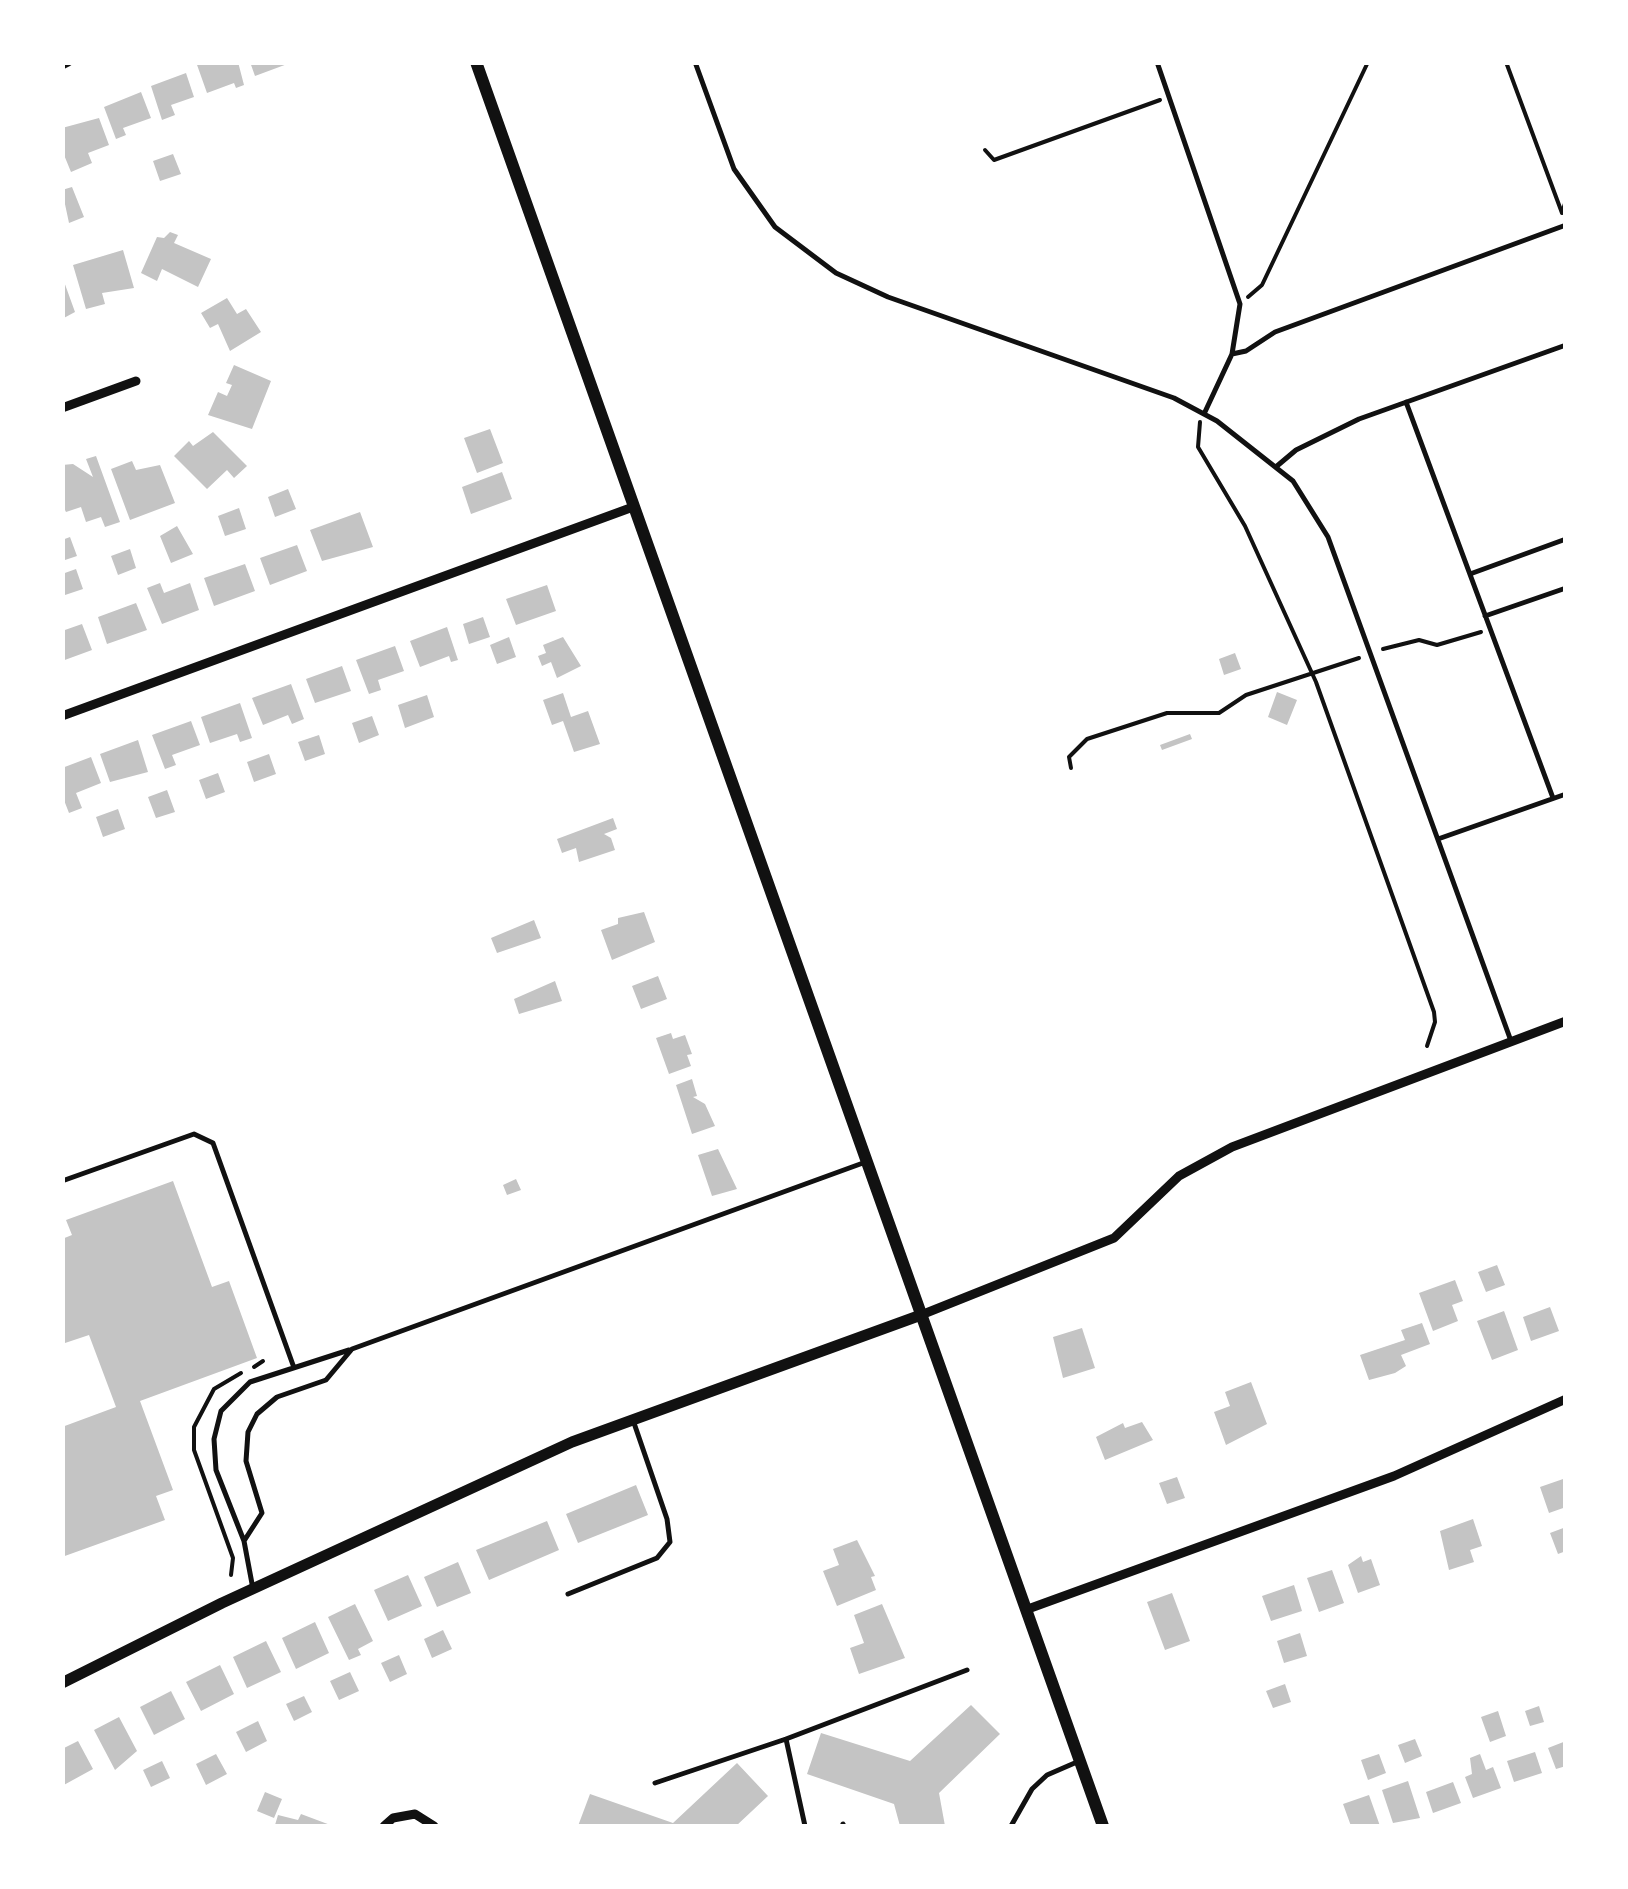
<!DOCTYPE html>
<style>
body{margin:0}
#map{position:relative;width:1628px;height:1889px;overflow:hidden;background:#fff;font-family:Montserrat,sans-serif}
canvas{display:block}
.frame{position:absolute;inset:0;border:65px solid #fff;pointer-events:none}
</style>
<div id="map">
<canvas width="1628" height="1889"></canvas>
<div class="frame"></div>
</div>
<script>
const context = document.querySelector('canvas').getContext('2d');
context.lineJoin = 'round';
function fill(path, color) { context.fillStyle = color; context.fill(path, 'evenodd'); }
const poly = rows => new Path2D(rows.map(r => 'M' + r).join(''));
function stroke(path, color, width, dash) { context.strokeStyle = color; context.lineWidth = width; context.lineCap = dash ? 'butt' : 'round'; context.setLineDash(dash || []); context.stroke(path); }
fill(poly([
 [196,62,238,62,244,85,236,88,234,83,207,93],
 [250,62,289,62,290,63,255,76],
 [186,73,194,97,171,105,175,115,162,120,151,86],
 [141,92,151,118,123,128,126,135,116,139,104,107],
 [99,118,109,145,88,153,92,163,71,172,62,150,62,128],
 [173,154,181,174,160,181,153,161],
 [72,187,84,217,69,223,62,190],
 [170,232,178,235,174,243,211,259,198,287,162,269,157,281,141,273,157,237,164,238],
 [123,250,134,288,102,293,105,304,86,309,73,265],
 [62,276,75,312,62,319],
 [227,298,237,314,246,309,261,332,230,351,218,324,210,328,201,313],
 [234,365,271,381,252,429,208,415,218,392,227,396,232,385,226,383],
 [490,429,503,463,477,473,464,438],
 [213,432,247,466,234,478,227,470,207,489,174,456,189,441,193,446],
 [96,456,120,522,105,527,101,517,86,522,81,507,66,512,62,504,62,465,73,464,93,477,86,459],
 [132,461,136,470,160,465,175,503,130,520,111,469],
 [502,472,512,499,471,514,462,487],
 [288,489,296,509,275,517,268,497],
 [239,508,246,529,225,536,218,516],
 [360,512,373,547,322,561,310,530],
 [177,526,193,554,171,563,160,536],
 [70,537,77,556,62,561,62,540],
 [297,545,307,571,270,585,260,558],
 [130,549,136,568,118,575,111,556],
 [245,564,255,591,214,606,204,578],
 [76,569,83,589,62,596,62,574],
 [160,583,164,593,190,583,199,610,162,624,147,588],
 [547,585,556,611,516,625,506,599],
 [136,603,147,630,107,644,98,617],
 [483,617,490,637,469,644,463,624],
 [82,624,92,650,62,661,62,631],
 [447,627,458,660,451,662,449,656,420,667,410,641],
 [509,637,516,657,497,664,490,645],
 [563,637,581,666,557,678,551,662,542,666,538,656,546,653,543,645],
 [395,646,404,671,378,680,381,690,369,694,356,660],
 [1235,653,1241,669,1224,675,1219,659],
 [342,666,351,691,315,703,306,679],
 [291,684,304,719,292,724,288,715,263,725,252,698],
 [1277,692,1297,700,1287,725,1268,717],
 [563,693,571,717,588,711,600,744,574,752,563,721,552,725,543,700],
 [427,695,434,717,405,728,398,705],
 [240,703,252,738,240,742,237,734,210,743,201,717],
 [372,716,379,735,359,743,352,723],
 [191,721,200,745,172,755,176,765,165,769,152,735],
 [1190,734,1192,739,1162,750,1160,745],
 [319,735,325,754,305,761,298,742],
 [138,740,148,772,110,782,100,754],
 [269,754,276,774,254,782,247,762],
 [91,757,101,783,76,793,82,808,69,813,62,795,62,768],
 [218,773,225,792,206,799,199,780],
 [167,790,175,812,156,818,148,797],
 [118,809,125,829,103,837,96,817],
 [613,818,617,829,604,834,611,838,615,850,579,862,576,848,562,853,557,839],
 [644,912,655,942,612,960,601,930,618,924,618,918],
 [534,920,541,938,497,953,491,938],
 [658,976,667,999,641,1009,632,986],
 [555,981,562,1001,519,1014,514,999],
 [671,1033,673,1039,685,1035,692,1054,687,1055,691,1066,669,1074,656,1038],
 [692,1079,697,1096,693,1097,705,1104,715,1126,692,1134,676,1085],
 [718,1149,737,1189,712,1196,698,1155],
 [516,1179,521,1190,507,1195,503,1185],
 [173,1181,212,1287,229,1281,257,1358,140,1401,173,1490,156,1496,165,1520,62,1557,62,1427,116,1407,89,1335,62,1344,62,1239,72,1235,66,1220],
 [1497,1265,1505,1285,1486,1292,1478,1272],
 [1455,1280,1463,1301,1452,1305,1458,1321,1433,1331,1419,1293],
 [1550,1307,1559,1331,1531,1341,1523,1317],
 [1504,1311,1518,1350,1492,1360,1477,1321],
 [1422,1323,1430,1344,1401,1355,1406,1366,1395,1373,1369,1380,1360,1355,1405,1340,1401,1330],
 [1082,1328,1095,1368,1063,1378,1053,1337],
 [1251,1382,1267,1424,1226,1445,1214,1412,1230,1406,1225,1392],
 [1142,1422,1153,1440,1105,1460,1096,1437,1123,1423,1125,1428],
 [1177,1477,1185,1498,1167,1504,1159,1483],
 [1566,1478,1566,1507,1549,1513,1540,1487],
 [636,1485,648,1515,578,1543,566,1514],
 [1473,1519,1482,1546,1470,1550,1474,1562,1449,1570,1440,1531],
 [547,1521,559,1550,489,1580,476,1550],
 [1566,1527,1566,1551,1558,1554,1550,1533],
 [857,1540,875,1576,871,1577,876,1590,837,1606,823,1571,839,1565,833,1549],
 [1361,1556,1363,1562,1371,1559,1380,1585,1358,1593,1348,1565],
 [458,1562,471,1593,437,1607,424,1577],
 [1332,1570,1344,1603,1319,1612,1307,1578],
 [408,1575,422,1606,388,1621,374,1590],
 [1294,1585,1302,1611,1271,1621,1262,1596],
 [1172,1593,1190,1641,1165,1650,1147,1602],
 [355,1604,373,1641,358,1649,361,1655,349,1660,328,1617],
 [882,1604,905,1658,859,1674,850,1648,864,1643,854,1615],
 [315,1622,329,1653,296,1669,282,1638],
 [443,1630,452,1649,432,1658,424,1639],
 [1300,1633,1307,1656,1284,1663,1277,1641],
 [266,1641,281,1672,247,1688,233,1657],
 [399,1655,407,1674,390,1682,381,1663],
 [220,1665,234,1694,201,1711,186,1682],
 [350,1672,359,1691,339,1700,330,1681],
 [1285,1684,1291,1702,1273,1708,1266,1691],
 [171,1691,185,1719,154,1735,140,1707],
 [304,1696,312,1712,294,1721,286,1704],
 [971,1705,1000,1734,939,1793,945,1826,900,1826,894,1804,807,1774,821,1733,910,1761],
 [1539,1706,1544,1722,1530,1726,1525,1711],
 [1498,1711,1506,1736,1490,1742,1481,1717],
 [119,1717,137,1751,115,1770,94,1730],
 [258,1721,267,1741,246,1752,236,1732],
 [1415,1739,1422,1756,1405,1763,1398,1745],
 [78,1741,93,1769,62,1786,62,1749],
 [1566,1741,1566,1766,1556,1769,1548,1748],
 [1535,1752,1542,1773,1514,1782,1507,1761],
 [216,1754,227,1774,206,1785,196,1764],
 [1379,1754,1386,1773,1368,1780,1361,1760],
 [1480,1754,1486,1770,1493,1767,1501,1788,1473,1798,1465,1777,1472,1774,1470,1758],
 [162,1761,170,1778,151,1787,143,1770],
 [737,1763,768,1796,736,1826,578,1826,590,1794,673,1823],
 [1408,1781,1420,1818,1393,1823,1382,1790],
 [1453,1782,1461,1803,1433,1813,1426,1792],
 [265,1792,282,1799,274,1818,257,1811],
 [1369,1795,1380,1826,1351,1826,1343,1804],
 [301,1814,333,1826,275,1825,278,1815,298,1820]
]), '#c4c4c4');
stroke(poly([
 [1506,62,1562,213],
 [985,150,994,160,1160,100],
 [1562,213,1566,200],
 [1248,297,1262,285,1368,62],
 [1200,422,1198,447,1245,526,1316,682,1434,1012,1435,1022,1427,1046],
 [1383,649,1419,640,1437,645,1481,632],
 [1071,768,1069,757,1087,739,1167,713,1219,713,1246,695,1359,658],
 [254,1367,263,1361],
 [231,1575,233,1558,194,1450,194,1427,214,1389,241,1373]
]), '#111', 4);
stroke(poly([
 [695,62,734,169,775,227,836,273,888,297,1174,398,1217,421,1293,481,1328,537,1511,1041],
 [1157,62,1240,304,1232,354,1204,414],
 [1232,354,1246,351,1275,332,1566,225],
 [1406,402,1553,798],
 [1277,466,1296,450,1359,419,1566,345],
 [1470,574,1566,539],
 [1485,616,1566,588],
 [1438,839,1566,794],
 [62,1181,194,1134,213,1143,293,1365],
 [244,1541,216,1470,214,1439,221,1411,250,1382,349,1350],
 [253,1589,244,1541,262,1513,246,1461,248,1432,257,1414,277,1397,326,1380,352,1349,863,1163],
 [568,1594,657,1558,670,1542,667,1519,634,1423],
 [655,1783,786,1739],
 [843,1824,844,1826],
 [805,1826,786,1739,967,1670],
 [1011,1826,1032,1789,1047,1775,1077,1762]
]), '#111', 5);
stroke(poly([
 [62,65,68,62],
 [62,408,136,381],
 [62,716,633,507],
 [921,1315,1114,1238,1179,1176,1232,1147,1566,1021],
 [1028,1609,1394,1476,1566,1399],
 [384,1826,393,1818,415,1814,434,1826]
]), '#111', 9);
stroke(poly([
 [62,1683,222,1603,572,1442,921,1315]
]), '#111', 11);
stroke(poly([
 [476,62,1103,1826]
]), '#111', 12);
</script>
